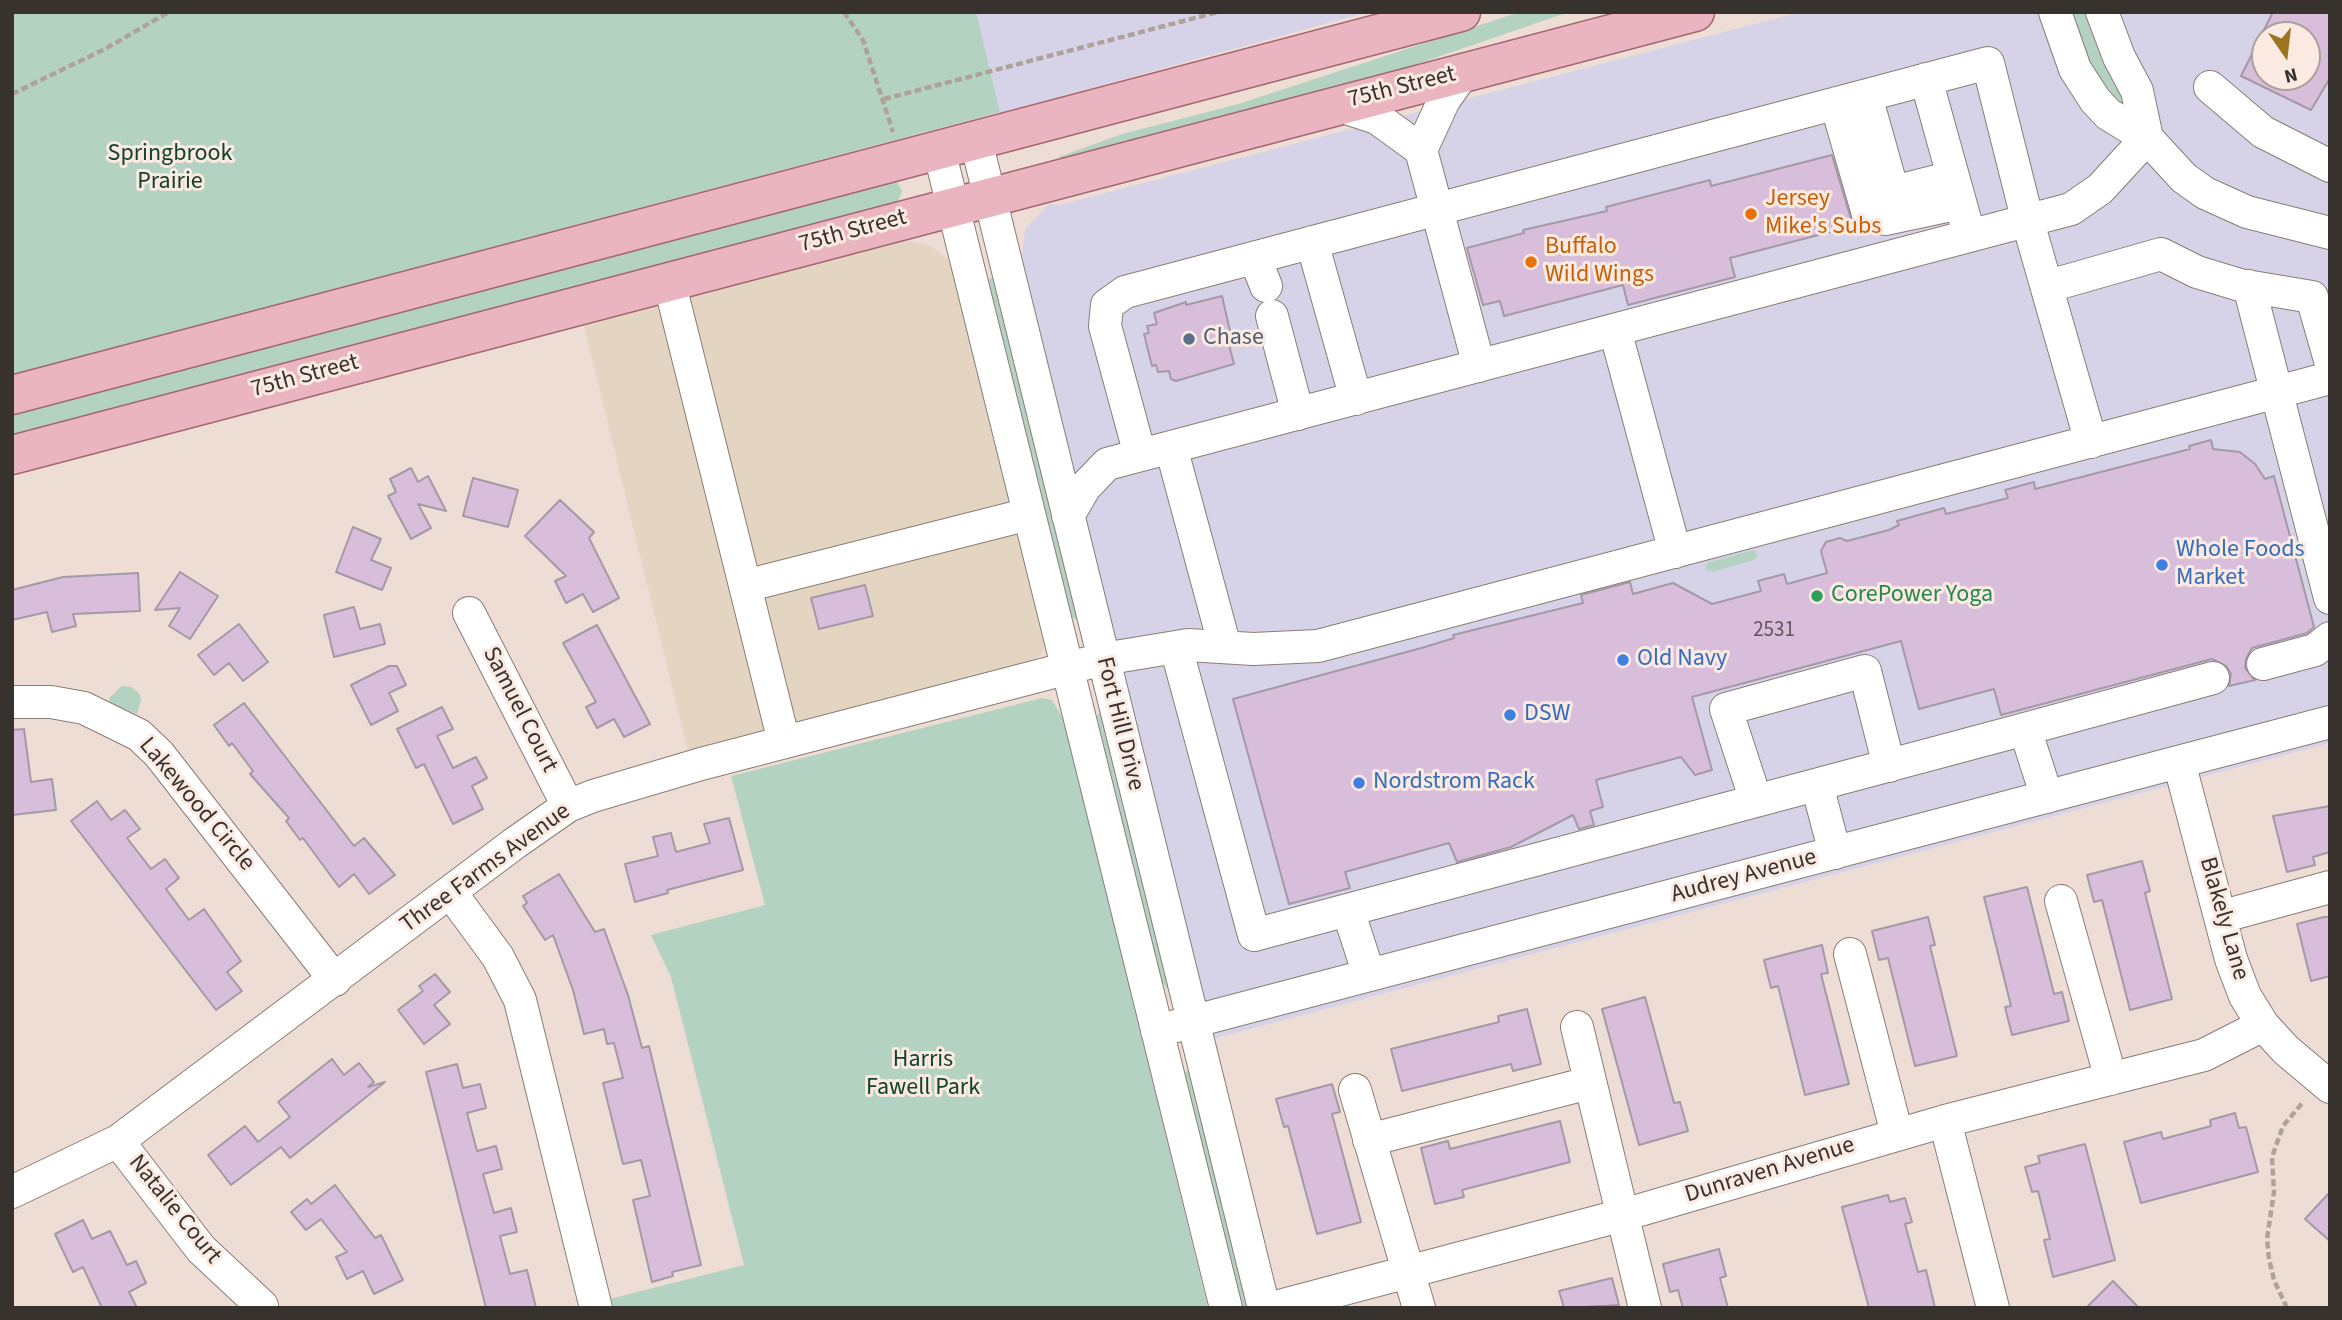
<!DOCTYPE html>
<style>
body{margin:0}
#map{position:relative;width:2342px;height:1320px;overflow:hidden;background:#edddd4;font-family:"Source Sans 3",sans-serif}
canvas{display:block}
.frame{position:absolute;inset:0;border:14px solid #38322f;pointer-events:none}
.north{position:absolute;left:2251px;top:21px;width:70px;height:70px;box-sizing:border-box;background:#faeae1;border:2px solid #aca09a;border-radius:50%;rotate:166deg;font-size:19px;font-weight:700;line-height:28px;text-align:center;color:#38322f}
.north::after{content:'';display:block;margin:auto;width:24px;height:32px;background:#9c7522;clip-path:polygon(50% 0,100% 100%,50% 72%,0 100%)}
</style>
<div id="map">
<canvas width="2342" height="1320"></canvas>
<div class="frame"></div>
<div class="north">N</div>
</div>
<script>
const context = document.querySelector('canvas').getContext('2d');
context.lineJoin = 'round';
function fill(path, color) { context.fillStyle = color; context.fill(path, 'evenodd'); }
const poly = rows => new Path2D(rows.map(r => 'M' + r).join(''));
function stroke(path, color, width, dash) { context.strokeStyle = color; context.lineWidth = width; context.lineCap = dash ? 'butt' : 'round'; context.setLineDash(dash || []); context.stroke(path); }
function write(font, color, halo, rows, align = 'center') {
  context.font = font + ' "Source Sans 3",sans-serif'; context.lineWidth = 6; context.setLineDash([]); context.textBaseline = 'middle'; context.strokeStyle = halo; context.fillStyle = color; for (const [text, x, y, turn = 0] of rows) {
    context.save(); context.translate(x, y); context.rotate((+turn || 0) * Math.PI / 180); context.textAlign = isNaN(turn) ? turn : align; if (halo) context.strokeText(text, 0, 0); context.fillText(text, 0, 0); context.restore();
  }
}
fill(poly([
 [976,12,1368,12,1000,113],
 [1801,12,2330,12,2330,743,1212,1039,1022,258,1025,229,1049,204,1059,205],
 [2265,35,2307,35,2307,77,2265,77]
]), '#d6d3e9');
fill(poly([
 [904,240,931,246,951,262,957,274,1046,645,1041,655,1031,661,688,752,584,326]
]), '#e4d4c2');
fill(poly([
 [12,12,976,12,1000,112,12,375],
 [1520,12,1569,12,1350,87,1061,163,1059,157,1122,134,1235,105],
 [2071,12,2086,12,2095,42,2128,107,2122,112,2089,65],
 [895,178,902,191,898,202,12,441,12,410],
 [994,277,1080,620,1078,621,1072,617,989,283,989,279],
 [1753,550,1758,555,1754,560,1712,572,1705,569,1707,563],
 [122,686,131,687,139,693,141,700,137,714,110,703,109,698],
 [1042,698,1052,700,1064,720,1208,1308,612,1308,610,1299,744,1265,671,977,651,935,765,905,731,776],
 [1100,710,1172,987,1167,989,1161,980,1097,717],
 [1187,1071,1192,1071,1253,1308,1240,1308,1184,1074]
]), '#b3d2c1');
const building = poly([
 [2273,12,2330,12,2330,78,2311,110,2241,76,2273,12],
 [2265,35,2307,35,2307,77,2265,77,2265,35],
 [1832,155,1853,226,1730,258,1735,277,1628,305,1623,285,1504,316,1500,301,1483,305,1467,248,1524,233,1523,230,1607,211,1606,207,1710,180,1711,186,1832,155],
 [1222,296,1233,344,1229,345,1234,364,1176,381,1171,379,1169,371,1158,372,1156,365,1152,366,1144,334,1149,333,1147,326,1157,324,1154,313,1186,302,1186,305,1222,296],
 [2211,440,2213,449,2240,452,2255,464,2265,479,2274,476,2314,627,2307,633,2252,648,2246,659,2245,668,2255,680,2229,686,2231,674,2226,666,2212,659,2001,715,1994,689,1919,709,1901,641,1692,697,1712,770,1695,775,1681,757,1596,780,1603,807,1590,811,1594,825,1579,829,1573,815,1511,847,1457,862,1449,843,1345,872,1350,888,1289,904,1233,699,1425,647,1454,638,1453,635,1583,603,1581,595,1630,582,1633,594,1673,583,1712,604,1761,591,1758,581,1784,574,1787,584,1827,573,1821,551,1826,542,1840,538,1847,541,1889,530,1899,525,1897,521,1944,508,1946,514,2008,498,2005,490,2034,482,2035,489,2190,449,2189,446,2211,440],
 [411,468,418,482,428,476,446,511,418,504,431,528,411,539,388,496,396,492,390,479,411,468],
 [473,478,518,490,508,527,463,516,473,478],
 [560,500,594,532,589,538,619,598,593,612,583,594,566,603,555,581,566,576,525,536,560,500],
 [353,527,381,539,371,560,391,568,382,590,336,572,353,527],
 [180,572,218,596,190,639,169,626,180,608,155,610,180,572],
 [138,573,140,611,73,614,76,626,52,632,47,612,12,620,12,590,63,577,138,573],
 [865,585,873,616,819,629,811,598,865,585],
 [354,607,360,629,380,624,385,644,334,657,324,615,354,607],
 [239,624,268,662,243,681,229,663,214,675,198,655,239,624],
 [597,625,650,724,624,737,614,719,597,728,586,707,596,702,563,643,597,625],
 [389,666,397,666,406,685,389,693,398,711,371,725,351,685,389,666],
 [244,703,354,846,364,838,395,875,369,894,354,874,339,887,303,838,300,840,286,821,289,818,250,774,253,771,232,743,229,746,214,725,244,703],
 [442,707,453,729,437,736,453,768,476,757,487,778,472,786,483,809,453,824,424,764,416,768,397,729,442,707],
 [24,729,31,782,52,779,56,810,12,815,12,730,24,729],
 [97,801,111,820,125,810,140,829,127,838,151,869,165,859,179,878,166,889,189,920,204,909,241,961,227,972,242,991,216,1010,71,821,97,801],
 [2330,806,2330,852,2313,857,2315,865,2287,872,2273,816,2330,806],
 [729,818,743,870,667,890,668,893,635,902,625,864,658,856,653,837,671,833,676,852,710,843,704,824,729,818],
 [2142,861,2150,891,2145,893,2172,999,2130,1010,2102,900,2094,902,2087,875,2142,861],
 [559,874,595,932,604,929,628,995,642,1048,649,1046,701,1265,672,1272,673,1276,652,1282,633,1200,650,1196,641,1160,623,1164,603,1083,623,1078,614,1043,607,1044,604,1029,584,1034,573,990,553,935,545,940,523,906,527,903,523,896,559,874],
 [2027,887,2054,994,2062,992,2069,1021,2012,1035,2005,1007,2011,1006,1984,897,2027,887],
 [1928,917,1935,945,1930,946,1957,1056,1915,1066,1888,958,1879,960,1872,931,1928,917],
 [2324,917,2330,917,2330,976,2311,981,2297,924,2324,917],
 [1822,945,1828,973,1821,974,1849,1084,1805,1095,1778,986,1771,988,1764,960,1822,945],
 [435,974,450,992,434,1005,450,1024,424,1044,398,1010,423,991,419,986,435,974],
 [1645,997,1674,1103,1680,1102,1688,1131,1639,1145,1602,1009,1645,997],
 [1527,1009,1541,1064,1513,1071,1511,1064,1402,1091,1391,1049,1499,1022,1498,1016,1527,1009],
 [332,1059,344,1075,359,1063,374,1082,368,1087,385,1082,290,1158,281,1147,231,1185,208,1155,245,1126,258,1142,290,1117,278,1102,332,1059],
 [457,1064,463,1088,480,1084,486,1108,467,1113,477,1151,496,1146,502,1169,483,1174,494,1213,511,1208,517,1232,500,1236,510,1274,527,1270,536,1308,486,1308,426,1072,457,1064],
 [1332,1084,1340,1112,1332,1114,1361,1222,1317,1234,1288,1126,1284,1127,1276,1099,1332,1084],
 [2235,1113,2239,1128,2246,1127,2258,1172,2141,1203,2124,1142,2161,1132,2163,1139,2211,1126,2210,1120,2235,1113],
 [1560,1121,1570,1162,1462,1190,1464,1197,1435,1204,1421,1148,1448,1141,1450,1149,1560,1121],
 [2085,1144,2115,1260,2053,1277,2044,1240,2050,1239,2038,1191,2032,1192,2025,1167,2040,1163,2038,1156,2085,1144],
 [335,1185,375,1238,381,1235,403,1280,374,1294,363,1271,347,1279,336,1257,347,1252,321,1219,306,1230,291,1212,307,1199,311,1204,335,1185],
 [2330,1192,2330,1241,2305,1219,2330,1192],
 [1888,1195,1890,1202,1905,1198,1912,1222,1905,1224,1918,1272,1926,1270,1935,1308,1869,1308,1842,1207,1888,1195],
 [83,1220,92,1239,110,1231,127,1265,136,1261,146,1283,129,1292,137,1308,102,1308,83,1267,73,1272,55,1234,83,1220],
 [1719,1249,1726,1276,1720,1278,1728,1308,1683,1308,1678,1290,1670,1292,1663,1264,1719,1249],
 [1612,1278,1619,1305,1564,1308,1559,1291,1612,1278],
 [2113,1281,2139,1308,2086,1308,2113,1281]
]);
fill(building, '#d8bedb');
stroke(building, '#a499a6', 2);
const minor = poly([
 [2055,12,2075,69,2095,100,2108,114,2147,138,2184,178,2205,193,2247,212,2330,233],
 [2102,12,2119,57,2137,91,2147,138],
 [1926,79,1966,223],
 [2210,87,2263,132,2330,166],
 [1866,96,1893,192,1953,177],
 [1836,103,1868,214,1885,219,1960,203],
 [1337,105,1377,118,1421,150,1479,366],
 [976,141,1264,1308],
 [939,150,1226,1308],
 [1421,150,1444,100,1464,72],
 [1312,242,1356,399],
 [1255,258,1266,286],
 [669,281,784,742],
 [2049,286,2161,254,2197,272,2240,285,2312,297,2330,360],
 [2249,286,2330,598],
 [1272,316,1298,414],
 [1615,330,1675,552],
 [1171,447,1225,647],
 [1140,455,1105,326,1107,305,1125,292,1988,63,2028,222,2091,442],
 [1068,516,1085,487,1107,464,2071,209,2100,189,2147,138],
 [745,586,1029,514],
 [469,613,568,806],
 [1176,647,1254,935,2025,729],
 [2263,664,2315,650,2330,638],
 [12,702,51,702,84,708,139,735,159,754,335,980],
 [2179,762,2231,959,2245,996,2263,1025,2286,1050,2330,1087],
 [1817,785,1835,853],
 [2047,797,2025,729,2213,678],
 [1756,801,1726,709,1865,671,1889,766],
 [451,893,498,957,520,1000,596,1308],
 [2061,901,2111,1079],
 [1348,910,1369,975],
 [2220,917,2330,887],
 [1850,954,1897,1134],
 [1577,1027,1645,1308],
 [1157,1031,2330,722],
 [1355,1090,1419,1308],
 [1945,1121,1993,1308],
 [1369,1140,1589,1083],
 [118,1141,201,1249,262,1306],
 [12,1192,118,1141,515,843,568,806,593,796,701,764,1103,659,1188,645,1253,649,1318,646,2330,378],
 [1272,1308,1623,1215,1945,1121,2204,1055,2263,1025]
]);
const major = poly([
 [12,395,1461,12],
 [12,455,1695,12]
]);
stroke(minor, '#8b7d75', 34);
stroke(major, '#a36772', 41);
stroke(poly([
 [844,12,863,40,893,132],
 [12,94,105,49,169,12],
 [884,99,1218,12],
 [2287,1308,2274,1280,2269,1259,2267,1239,2274,1192,2272,1157,2283,1126,2304,1101]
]), '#afa29b', 4.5, [7, 3.5]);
stroke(minor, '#fff', 32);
stroke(major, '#eab5c0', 38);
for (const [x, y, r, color] of [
 [1751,214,7,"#e8710a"],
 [1531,262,7,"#e8710a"],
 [1189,339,7,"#5c6f8a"],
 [2162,565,7,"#3f7fe0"],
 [1817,596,7,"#2e9e5b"],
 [1623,660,7,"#3f7fe0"],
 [1510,715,7,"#3f7fe0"],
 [1359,783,7,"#3f7fe0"]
]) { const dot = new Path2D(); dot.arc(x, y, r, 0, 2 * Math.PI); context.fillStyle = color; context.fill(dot); stroke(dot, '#faeae1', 2.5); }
write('21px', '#60555a', null, [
 ["2531",1774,631]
]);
write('24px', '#38322f', '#faeae1', [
 ["75th Street",1402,88,-14],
 ["75th Street",853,232,-15],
 ["75th Street",305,377,-15],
 ["Samuel Court",519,710,63],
 ["Fort Hill Drive",1119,724,76],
 ["Lakewood Circle",196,805,50],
 ["Three Farms Avenue",486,869,-36],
 ["Audrey Avenue",1744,877,-15],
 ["Blakely Lane",2223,919,74],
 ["Dunraven Avenue",1770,1171,-17],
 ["Natalie Court",174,1210,51]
]);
write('24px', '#12412c', '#faeae1', [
 ["Springbrook",170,155],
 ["Prairie",170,183],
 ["Harris",923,1061],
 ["Fawell Park",923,1089]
]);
write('24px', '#c56008', '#faeae1', [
 ["Jersey",1765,200],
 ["Mike's Subs",1765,228],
 ["Buffalo",1545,248],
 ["Wild Wings",1545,276]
], 'left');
write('24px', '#4e5e75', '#faeae1', [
 ["Chase",1203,339]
], 'left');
write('24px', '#366cbe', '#faeae1', [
 ["Whole Foods",2176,551],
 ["Market",2176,579],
 ["Old Navy",1637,660],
 ["DSW",1524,715],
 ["Nordstrom Rack",1373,783]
], 'left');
write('24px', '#27864d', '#faeae1', [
 ["CorePower Yoga",1831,596]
], 'left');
</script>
